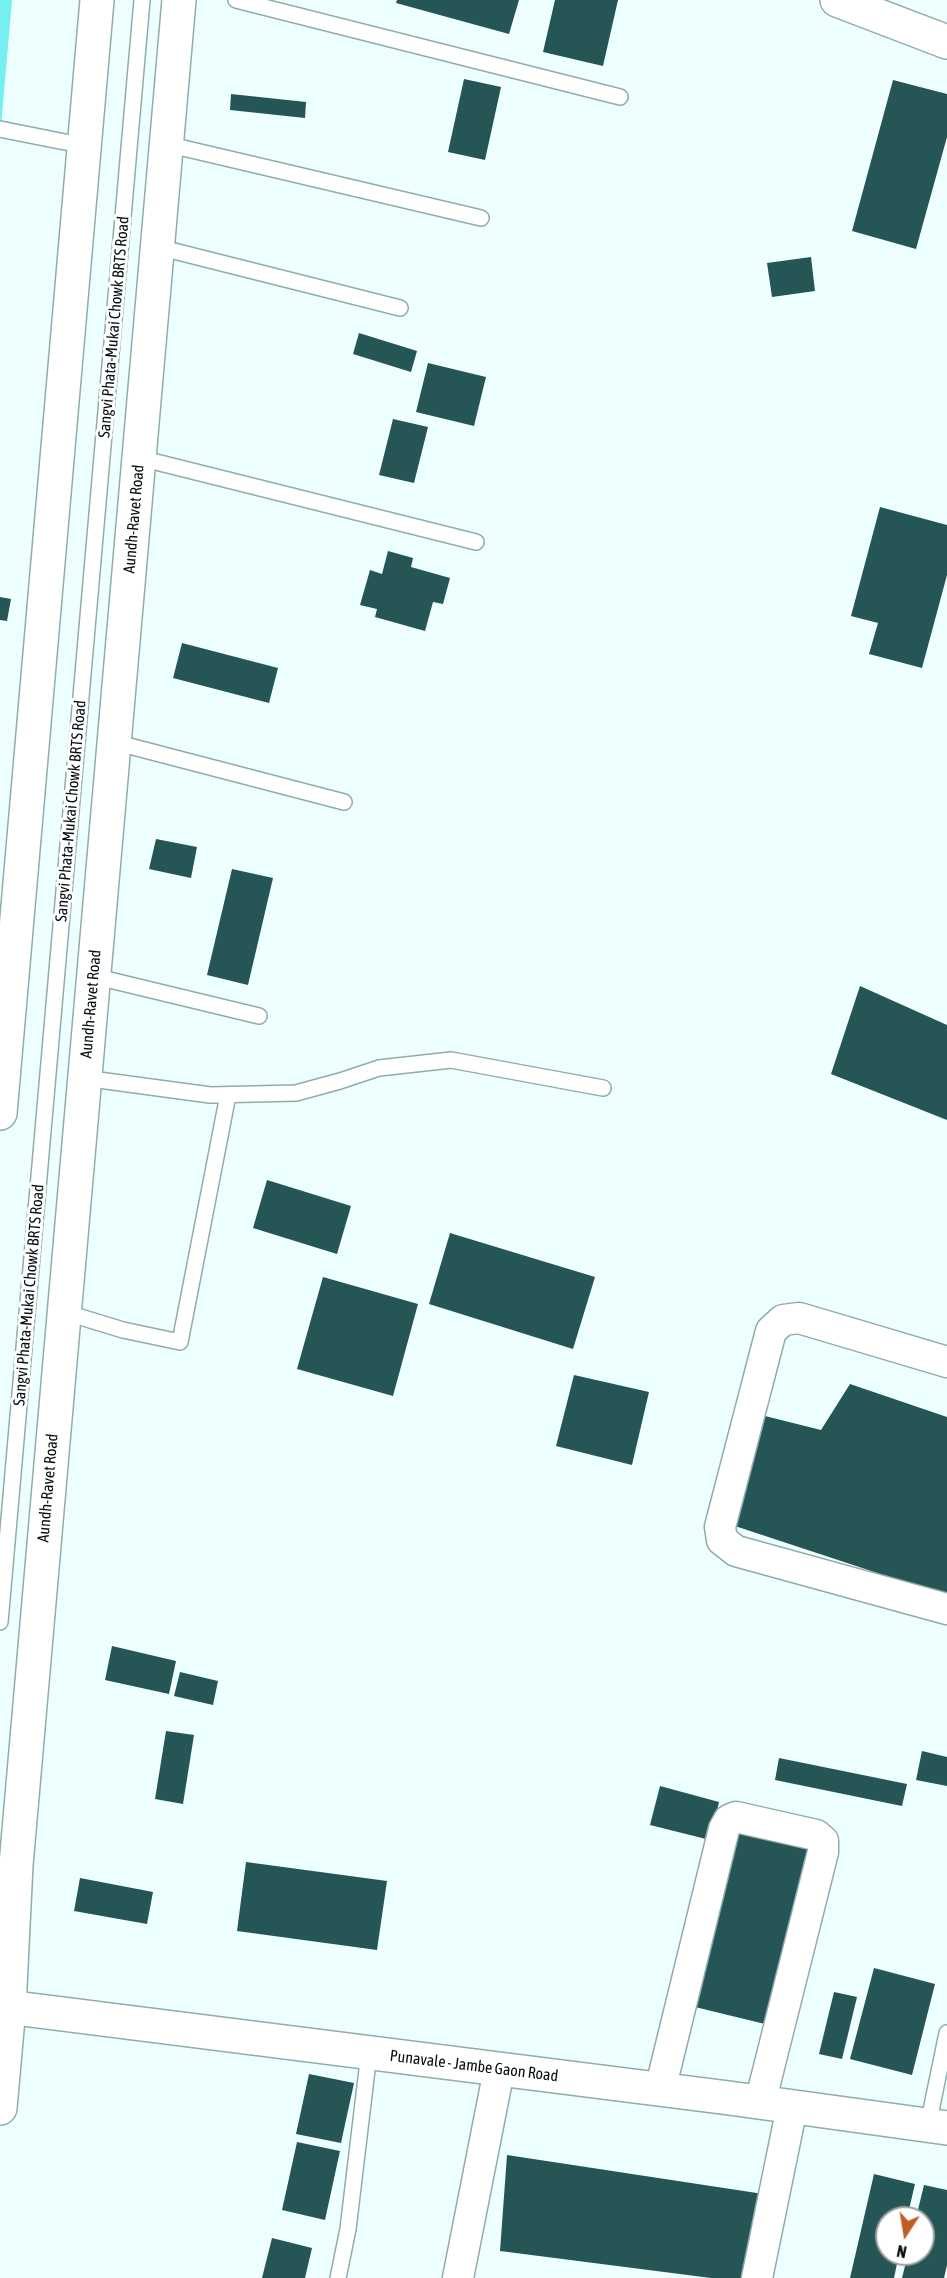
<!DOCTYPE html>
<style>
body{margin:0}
#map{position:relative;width:947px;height:2278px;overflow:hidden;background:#edffff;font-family:"Asap Condensed",sans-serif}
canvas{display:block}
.north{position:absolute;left:875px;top:2206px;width:60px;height:60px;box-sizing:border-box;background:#fff;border:2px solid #9b9f9f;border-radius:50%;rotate:192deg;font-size:16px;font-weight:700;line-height:24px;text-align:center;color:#060f0f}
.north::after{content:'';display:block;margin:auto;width:21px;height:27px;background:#c05c26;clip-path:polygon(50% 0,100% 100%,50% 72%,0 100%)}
</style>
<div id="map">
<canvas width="947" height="2278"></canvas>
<div class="north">N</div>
</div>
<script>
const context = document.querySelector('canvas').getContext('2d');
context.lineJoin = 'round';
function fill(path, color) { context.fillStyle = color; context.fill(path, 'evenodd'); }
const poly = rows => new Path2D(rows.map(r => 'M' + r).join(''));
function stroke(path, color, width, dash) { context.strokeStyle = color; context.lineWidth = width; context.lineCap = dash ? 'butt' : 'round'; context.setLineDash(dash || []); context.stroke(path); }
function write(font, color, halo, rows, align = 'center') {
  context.font = font + ' "Asap Condensed",sans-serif'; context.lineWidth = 6; context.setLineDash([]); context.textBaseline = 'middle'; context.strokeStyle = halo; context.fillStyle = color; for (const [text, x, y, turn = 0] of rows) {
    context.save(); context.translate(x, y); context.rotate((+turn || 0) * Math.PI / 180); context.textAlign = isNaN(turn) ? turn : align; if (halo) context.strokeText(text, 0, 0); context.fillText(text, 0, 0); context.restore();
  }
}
fill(poly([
 [0,0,12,0,0,138]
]), '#75eff0');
fill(poly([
 [397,0,519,0,509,34,396,3],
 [555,0,618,0,603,66,543,52],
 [464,79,501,87,485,160,448,152],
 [893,80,947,94,947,137,916,249,852,231],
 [231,94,306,102,305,118,230,110],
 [811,257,815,291,772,297,767,263],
 [359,333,417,351,411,372,353,354],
 [428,363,486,377,474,426,416,412],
 [393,419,428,427,414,483,379,475],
 [880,507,947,525,947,575,922,668,869,654,878,623,851,616],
 [388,551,413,558,411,567,450,578,443,604,433,602,425,631,375,617,377,609,360,605,370,570,382,574],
 [0,597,11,599,7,621,0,620],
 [182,643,278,668,269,703,173,678],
 [156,839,197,847,191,878,149,869],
 [232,869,273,878,248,985,207,975],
 [860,986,947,1025,947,1120,831,1074],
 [267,1180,351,1206,337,1254,253,1228],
 [450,1233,595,1277,573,1349,429,1304],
 [323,1277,418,1304,393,1396,297,1369],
 [574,1375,649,1392,632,1465,556,1446],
 [850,1384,947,1417,947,1596,735,1526,765,1416,821,1430],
 [112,1646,176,1661,169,1694,105,1680],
 [180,1672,218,1681,213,1705,174,1696],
 [166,1731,194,1735,183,1804,155,1799],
 [922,1751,947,1757,947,1786,916,1780],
 [779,1758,907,1784,902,1806,775,1780],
 [660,1786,719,1802,710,1840,650,1825],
 [739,1830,812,1848,769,2025,695,2007],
 [246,1862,387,1881,377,1950,237,1931],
 [80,1878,153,1892,147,1924,74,1911],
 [874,1968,935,1984,912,2075,850,2059],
 [834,1992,857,1997,842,2059,819,2054],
 [309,2074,354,2083,341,2143,296,2134],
 [297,2142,340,2151,325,2220,282,2210],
 [507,2155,770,2195,751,2278,711,2278,500,2251],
 [874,2174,915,2184,907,2218,887,2218,887,2254,899,2254,894,2278,850,2278],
 [924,2185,947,2190,947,2265,944,2278,902,2278,908,2254,923,2254,923,2218,916,2218],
 [272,2238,312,2248,305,2278,262,2278]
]), '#255555');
const lane = poly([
 [236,0,620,97],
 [0,129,85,146],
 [166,144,481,218],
 [158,247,400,308],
 [140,458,476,542],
 [114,742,344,802],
 [93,976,259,1016],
 [84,1078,210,1095,296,1093,340,1081,379,1068,451,1060,603,1088],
 [64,1312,123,1330,180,1342,228,1095],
 [0,1622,142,0],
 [928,2125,947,2033],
 [338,2278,348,2229,369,2053]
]);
const street = poly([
 [947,1362,799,1318,783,1320,771,1331,720,1527,722,1540,736,1551,947,1609],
 [660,2090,724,1829,729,1820,736,1817,816,1835,823,1841,823,1852,760,2103],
 [458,2278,499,2070],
 [757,2278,792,2107]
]);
const secondary = poly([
 [837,0,947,42],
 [0,2006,729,2098,947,2128]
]);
const primary = poly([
 [0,1113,97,0],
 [0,2108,9,2007,16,1865,179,0]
]);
stroke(lane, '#90acac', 18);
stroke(street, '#90acac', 33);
stroke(secondary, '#90acac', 36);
stroke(primary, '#90acac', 36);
stroke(lane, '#fff', 15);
stroke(street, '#fff', 30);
stroke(secondary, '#fff', 33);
stroke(primary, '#fff', 33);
write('16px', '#060f0f', '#fff', [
 ["Sangvi Phata-Mukai Chowk BRTS Road",114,327,-85],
 ["Aundh-Ravet Road",134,519,-85],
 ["Sangvi Phata-Mukai Chowk BRTS Road",71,811,-85],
 ["Aundh-Ravet Road",91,1004,-85],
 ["Sangvi Phata-Mukai Chowk BRTS Road",29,1295,-85],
 ["Aundh-Ravet Road",48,1488,-85],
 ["Punavale - Jambe Gaon Road",474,2066,7]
]);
</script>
